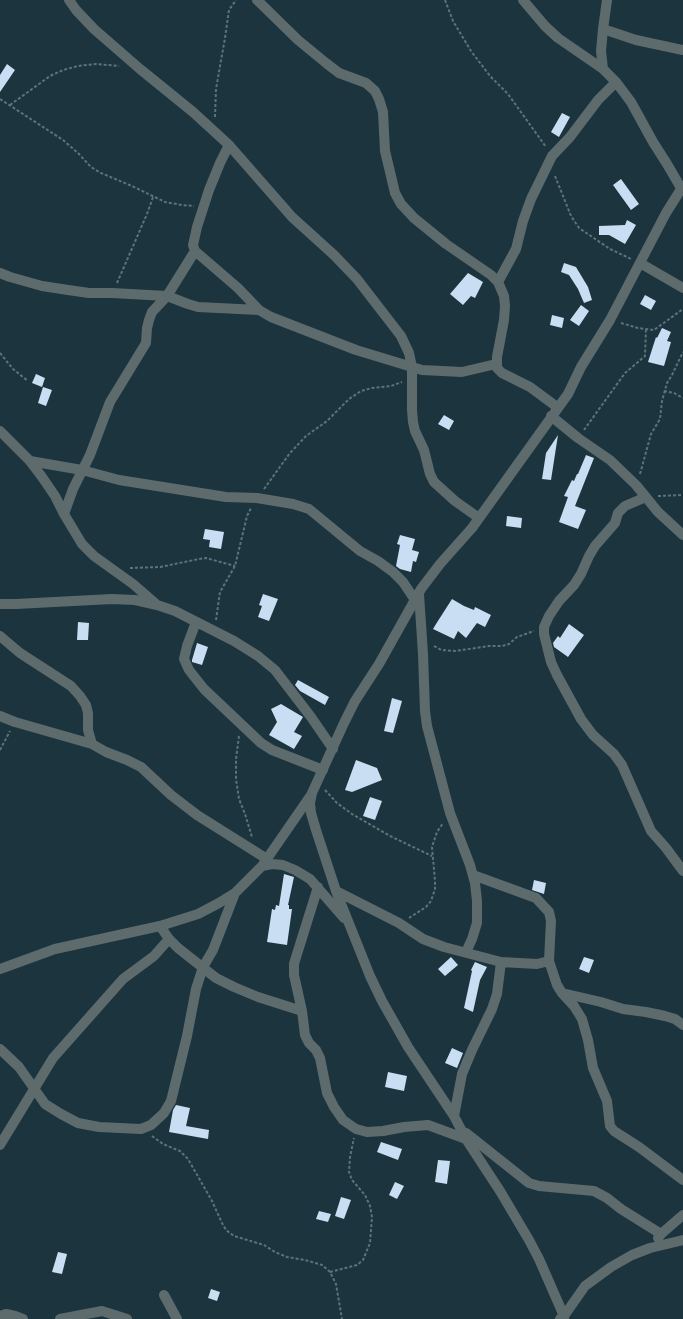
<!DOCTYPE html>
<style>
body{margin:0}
canvas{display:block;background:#1b343e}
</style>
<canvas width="683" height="1319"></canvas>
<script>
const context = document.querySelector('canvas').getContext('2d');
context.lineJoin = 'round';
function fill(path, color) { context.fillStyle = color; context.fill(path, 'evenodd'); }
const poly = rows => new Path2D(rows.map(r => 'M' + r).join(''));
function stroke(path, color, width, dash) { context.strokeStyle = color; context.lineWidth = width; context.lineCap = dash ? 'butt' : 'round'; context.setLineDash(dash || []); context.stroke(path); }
fill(poly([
 [7,64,15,70,0,92,0,75],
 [562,113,570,117,559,137,551,132],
 [621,179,639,204,631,210,613,185],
 [627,220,636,225,625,244,609,235,599,235,599,226,625,225],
 [564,263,576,267,588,287,592,300,584,303,578,289,569,275,561,272],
 [468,273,483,282,475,298,471,296,463,305,450,294],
 [645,295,656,301,651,310,640,304],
 [581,305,589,311,579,326,570,320],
 [552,315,564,318,562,328,550,325],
 [662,328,671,332,667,341,671,342,664,366,648,362,656,337,657,338],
 [36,374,45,378,42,387,32,383],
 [43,387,52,390,46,406,38,403],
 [444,415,454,421,449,430,438,424],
 [558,435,551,480,542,479,546,453],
 [586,455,594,458,575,506,586,510,578,529,559,522,568,497,564,496,572,480,574,481,577,474,578,474],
 [507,516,522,518,521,528,506,526],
 [205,529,224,532,221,549,209,547,210,540,203,539],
 [400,535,415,539,412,550,419,552,416,562,413,561,411,572,400,569,396,566,400,545,397,544],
 [263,594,278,599,269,621,258,617,262,606,259,605],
 [452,599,464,606,474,610,475,607,491,615,485,627,477,623,466,638,458,631,454,639,433,629,436,624],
 [78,622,89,623,88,640,77,640],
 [569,624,584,635,568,657,554,647,553,643,558,636,560,638],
 [197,643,208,647,202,665,192,662,192,660],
 [298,680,329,697,325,705,300,691,295,685],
 [392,698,402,701,393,733,384,731],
 [281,704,303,717,294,732,302,736,294,749,269,735,277,722,271,709],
 [356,760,377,768,382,780,352,792,345,790],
 [370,797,382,801,375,820,363,816],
 [284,874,294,877,288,905,289,905,289,909,292,909,287,945,267,942,272,909,275,910,276,905,279,906],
 [534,880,546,883,544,894,532,890],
 [451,957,458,965,445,976,438,969],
 [584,957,594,960,589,973,579,969],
 [475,962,487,967,480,980,473,1012,464,1008,472,971,471,970],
 [452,1048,463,1053,457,1068,445,1063],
 [388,1072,407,1076,404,1091,385,1087],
 [176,1105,190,1108,186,1126,209,1130,208,1139,169,1132,173,1110],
 [381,1142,402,1149,398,1160,377,1152],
 [438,1160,450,1161,447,1184,435,1182],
 [395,1182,404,1186,397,1199,389,1195],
 [341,1197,351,1200,344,1219,335,1216],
 [319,1211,331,1214,328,1222,316,1219],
 [58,1252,67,1254,62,1274,52,1272],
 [211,1289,220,1292,217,1301,208,1298]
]), '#c9def2');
stroke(poly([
 [445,0,453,21,471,51,490,76,508,94,546,147],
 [0,99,63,140,78,153,91,167,101,173,132,186,165,202,182,205,194,206],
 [10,105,50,76,63,70,78,66,96,64,119,66],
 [215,117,216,89,225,38,229,10,236,0],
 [555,176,571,216,579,228,610,249,631,259],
 [117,283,147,214,153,197],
 [621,323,638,328,654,330,683,309],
 [0,353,13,369,28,381],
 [664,391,674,393,683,398],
 [584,430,625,373,645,356,646,329],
 [640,474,651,434,660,419,662,401,667,383,672,375,683,352],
 [264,489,290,453,306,436,327,421,349,399,361,391,372,388,391,386,402,382],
 [658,496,683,495],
 [130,568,160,567,199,559,206,558,235,566],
 [216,620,220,592,235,566,247,516,251,508],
 [434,646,441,650,455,651,489,646,502,646,509,644,517,637,534,631],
 [239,736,236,759,236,779,239,799,245,814,252,837],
 [0,750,10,731],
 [325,790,337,803,352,814,390,836,432,856],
 [409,918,426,907,431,901,435,889,435,881,432,847,437,832,443,823],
 [152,1136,163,1144,180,1151,188,1159,212,1201,222,1223,226,1230,234,1236,264,1245,275,1252,287,1257,305,1260,322,1265,330,1272,336,1284,342,1319],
 [330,1272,357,1265,363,1260,370,1243,372,1217,370,1206,365,1195,352,1180,349,1172,350,1157,354,1138]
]), '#5d727b', 2, [3, 2]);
stroke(poly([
 [69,0,76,10,94,29,140,69,193,112,229,145,292,217,334,255,357,279,401,336,409,353,412,367,412,410,413,422,415,431,424,450,430,474,434,482,455,501,479,518],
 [257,0,298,40,326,63,339,73,366,83,375,91,379,99,383,112,385,151,391,176,395,193,401,204,414,218,446,244,491,275,498,282,504,296,505,306,504,320,497,357,497,368,502,373,530,387,557,407],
 [523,0,545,26,558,38,603,69,616,82,631,102,653,142,667,164,681,188],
 [603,29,636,40,683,50],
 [603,69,601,51,603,29,607,0],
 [229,145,220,163,209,190,197,227,193,245,195,251,238,288,259,310,271,317,356,350,422,370,462,372,496,364],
 [640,263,683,288],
 [0,273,10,277,42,286,68,290,89,293,112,293,167,296,188,304,198,307,259,310],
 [498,282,516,249,523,221,531,199,552,156,570,137,598,100,616,82],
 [551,416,578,438,610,460,636,485,658,512,683,535],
 [0,431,30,461,42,477,55,496,64,514,82,544,94,556,133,584,156,604],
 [30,461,82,470,119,480,226,497,257,498,293,504,309,509,360,551,378,561,393,572,403,582,415,600],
 [646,497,625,506,618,513,615,523,595,546,589,556,581,574,574,585,559,601,549,616,544,627,544,634,551,662,557,675,581,719,593,735,614,754,622,765,651,831,666,848,683,871],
 [64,514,73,489,90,455,110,402,146,343,147,328,149,320,152,312,167,296,195,251],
 [419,594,423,654,425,711,427,726,450,813,470,865,475,883,477,901,477,923,472,939,466,952],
 [0,604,16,604,112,599,135,600,157,605,175,611,234,641,258,656,275,670,311,717,333,749],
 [196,622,187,646,184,659,189,670,204,689,261,743,272,750,323,770],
 [0,636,20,653,71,686,80,696,86,705,88,713,88,730,92,744,106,752,127,760,141,767,171,795,197,815,267,859],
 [0,716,15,722,92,744],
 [262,866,272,864,283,865,295,870,310,879,344,918],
 [473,875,536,898,549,912,551,921,549,961,557,985,562,993,574,1006,582,1019,588,1040,593,1068,607,1101,610,1126,614,1131,639,1147,683,1180],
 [318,887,297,954,294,964,294,975,302,1011,305,1035,309,1043,316,1050,320,1058,327,1093,334,1107,343,1120,356,1129,367,1132,383,1131,404,1127,428,1125,466,1139],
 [336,891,399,923,423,939,444,947,501,962,537,964,549,961],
 [160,926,169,939,178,948,216,978,234,987,258,997,302,1011],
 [0,969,55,949,160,926,198,914,219,903,235,893,262,866,311,795],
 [562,993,601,1002,623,1009,646,1012,665,1016,675,1019,683,1025],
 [0,1049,19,1067,45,1104,61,1114,78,1123,99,1127,141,1129,151,1125,164,1113,171,1101,187,1036,196,989,203,967,213,950,235,893],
 [454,1116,462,1074,472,1050,492,1009,497,994,501,962],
 [466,1133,529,1183,539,1186,594,1191,607,1198,621,1209,661,1234],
 [0,1145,53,1058,123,979,154,956,169,939],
 [658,1238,661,1234,683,1215],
 [164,1295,177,1319],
 [0,1316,6,1314,15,1316,23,1319],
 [60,1319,102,1311,127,1319],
 [560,1319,564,1316,585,1286,611,1267,632,1255,650,1248,683,1240],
 [564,1319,564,1316,539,1259,529,1240,500,1191,466,1139,454,1116,408,1047,382,1001,370,976,336,891,316,830,311,813,310,803,312,793,344,723,355,701,379,664,421,589,440,564,472,528,568,394,581,367,610,320,666,213,683,186]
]), '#5e6b6c', 10);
</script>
